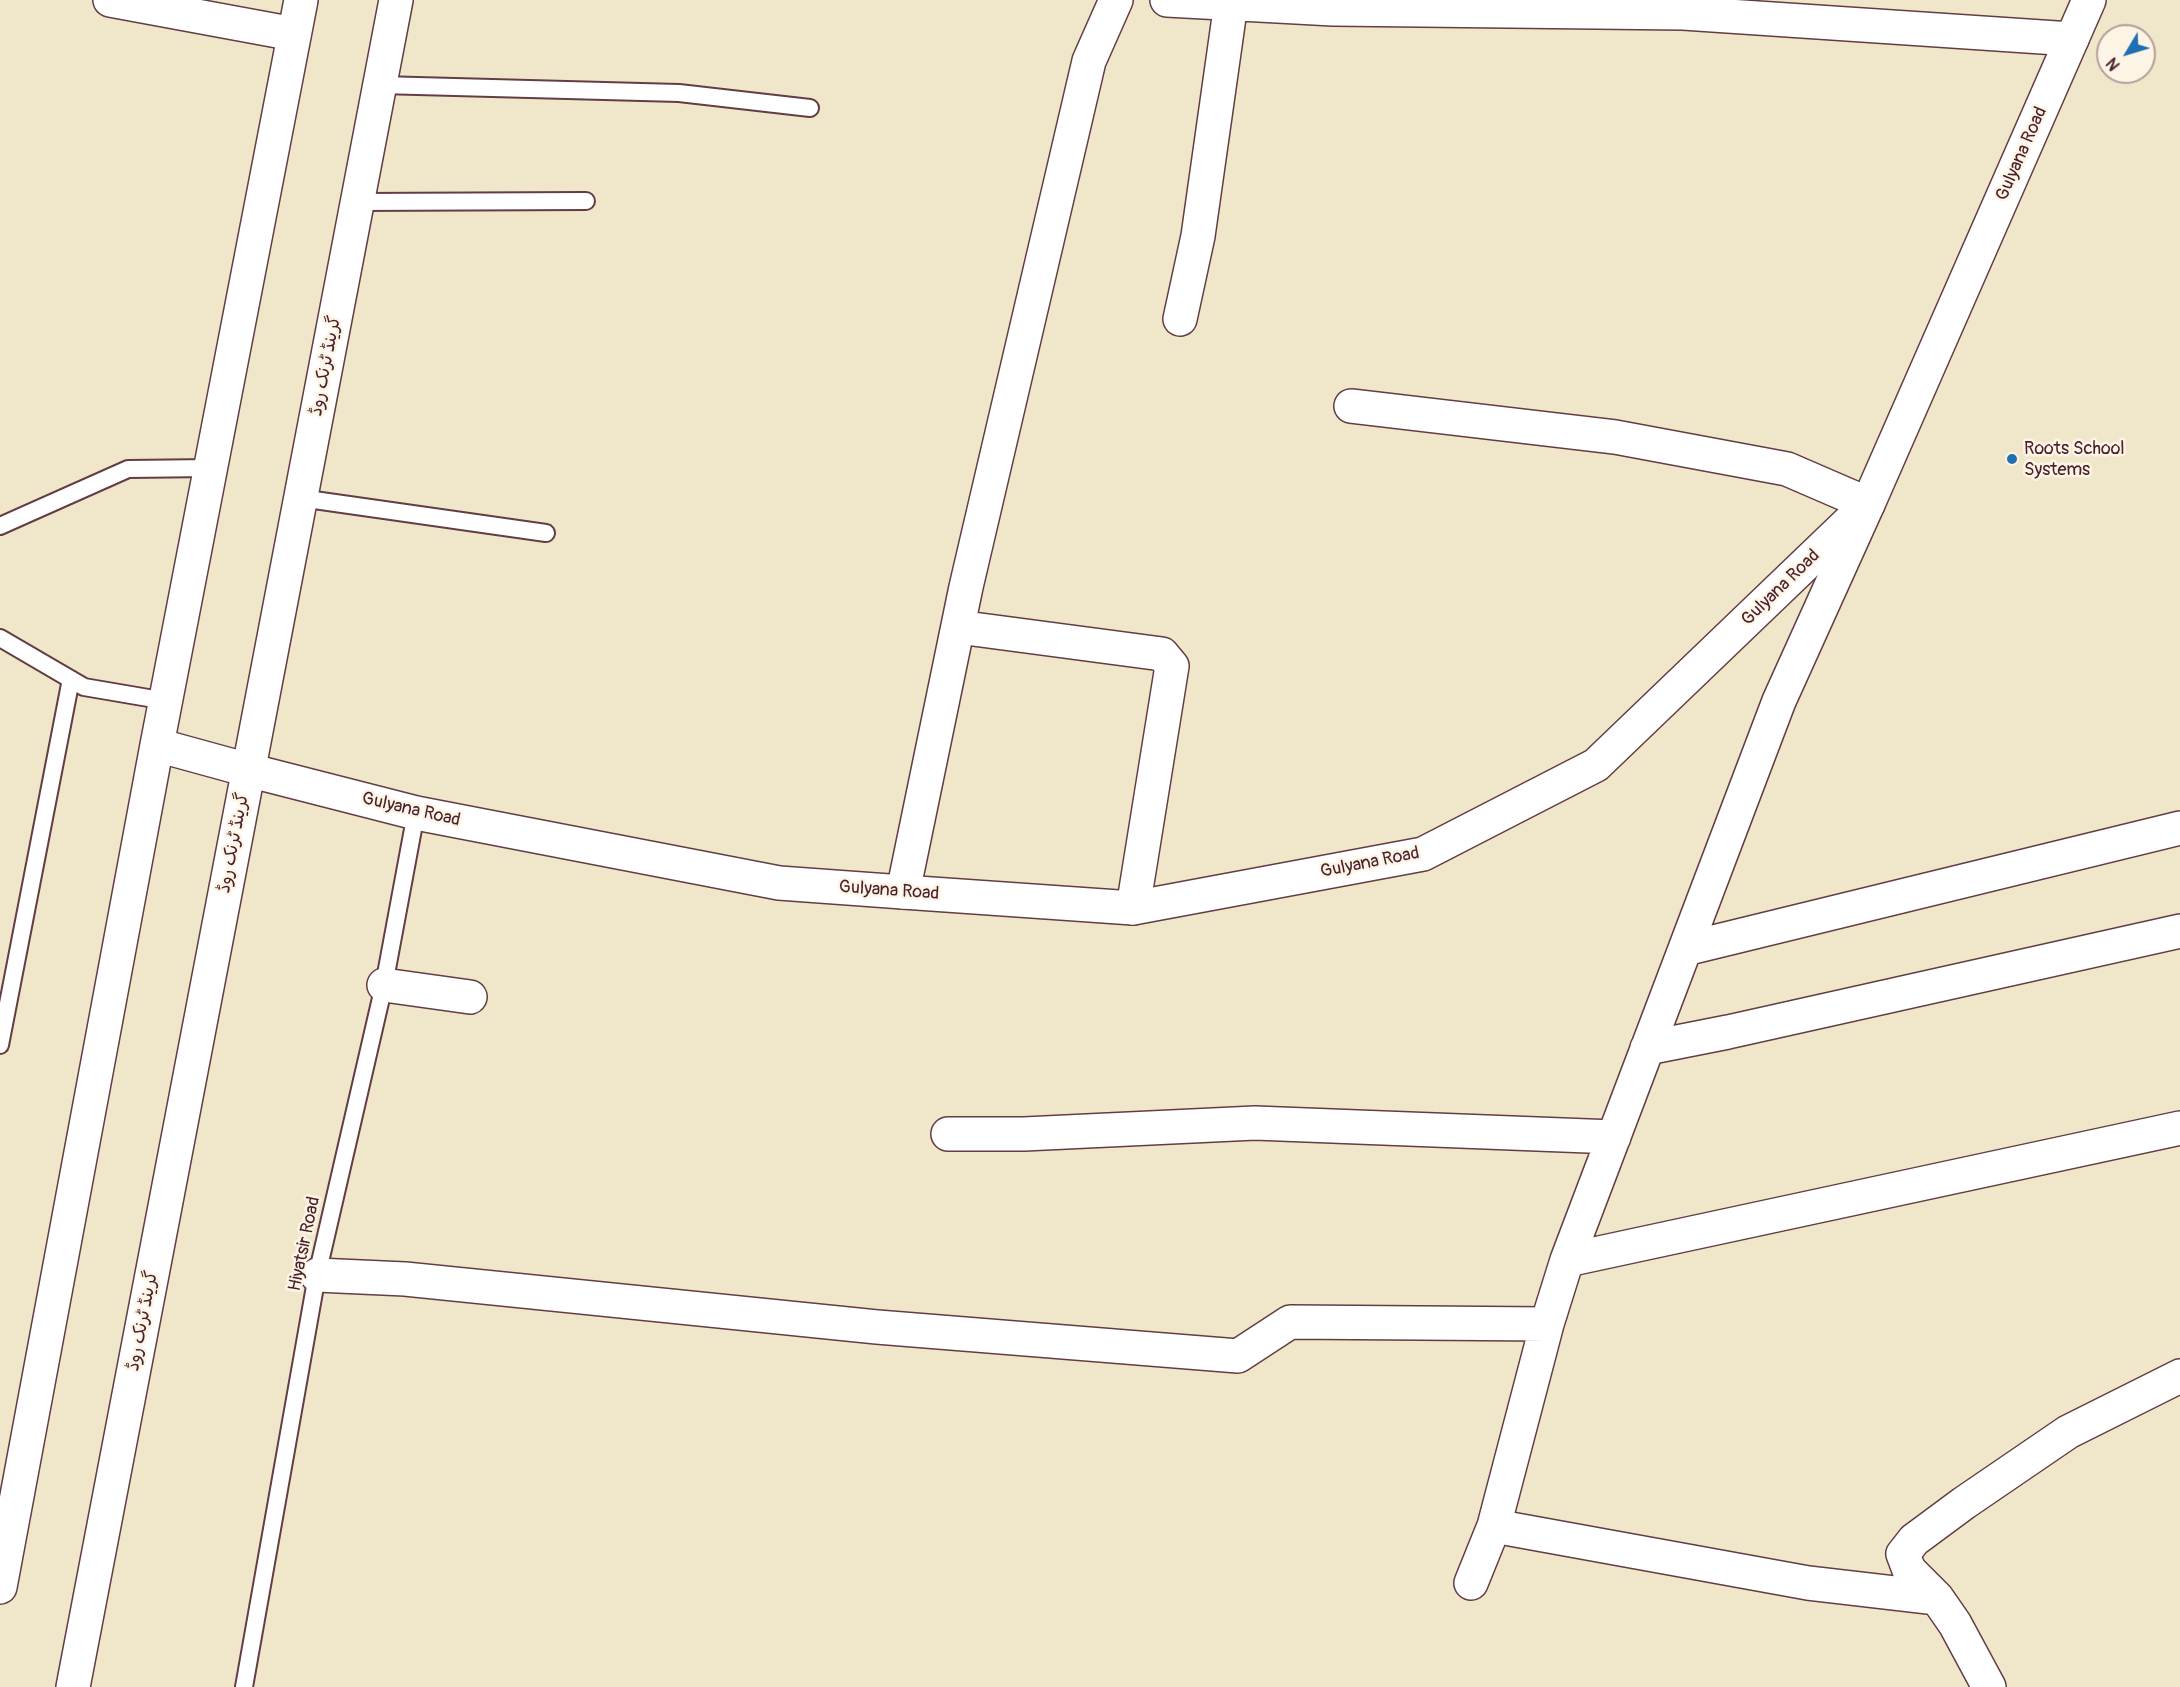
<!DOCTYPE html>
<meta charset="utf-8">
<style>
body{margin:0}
#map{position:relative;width:2180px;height:1687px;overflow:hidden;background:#f0e7ca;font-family:Pangolin,sans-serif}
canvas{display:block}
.north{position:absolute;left:2096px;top:24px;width:60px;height:60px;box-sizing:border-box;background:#fcf5e5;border:2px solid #b59f9b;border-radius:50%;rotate:232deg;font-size:16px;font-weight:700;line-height:24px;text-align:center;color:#4a1f2b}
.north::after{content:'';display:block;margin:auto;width:21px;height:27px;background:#1f6fb2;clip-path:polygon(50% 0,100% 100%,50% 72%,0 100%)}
</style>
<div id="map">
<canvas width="2180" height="1687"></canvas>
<div class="north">N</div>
</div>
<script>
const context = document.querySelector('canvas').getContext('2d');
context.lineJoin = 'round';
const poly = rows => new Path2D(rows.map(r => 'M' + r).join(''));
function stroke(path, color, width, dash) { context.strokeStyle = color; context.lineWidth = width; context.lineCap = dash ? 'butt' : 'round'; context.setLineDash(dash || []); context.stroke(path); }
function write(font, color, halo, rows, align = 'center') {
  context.font = font + ' Pangolin,"Playpen Sans Arabic",sans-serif'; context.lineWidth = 5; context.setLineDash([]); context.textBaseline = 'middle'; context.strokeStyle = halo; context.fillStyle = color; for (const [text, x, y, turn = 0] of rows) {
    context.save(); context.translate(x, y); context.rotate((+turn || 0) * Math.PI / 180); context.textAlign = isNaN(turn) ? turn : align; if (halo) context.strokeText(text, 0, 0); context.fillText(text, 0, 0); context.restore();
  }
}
const lane = poly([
 [380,85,679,93,810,108],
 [357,202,586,201],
 [300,498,546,533],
 [0,526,128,469,211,468],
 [0,638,84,687,166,701],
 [0,1045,71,679],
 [244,1687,317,1275,384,985,416,813]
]);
const street = poly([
 [110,0,294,34],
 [1167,0,1333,9,1683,13,2072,39],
 [1180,319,1198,236,1231,3],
 [1351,406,1615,437,1787,469,1868,504,1779,701,1567,1260,1547,1324,1494,1526,1471,1583],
 [958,627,1162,654,1172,666,1133,908],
 [903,892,966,587,1089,61,1116,0],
 [1685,949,2180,828],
 [384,985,470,997],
 [1647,1048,1728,1032,2180,931],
 [948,1134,1024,1134,1255,1123,1614,1137],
 [1567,1260,2180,1128],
 [317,1275,405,1279,877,1327,1238,1356,1290,1322,1547,1324],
 [1494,1526,1808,1583,1937,1598],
 [1989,1687,1955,1624,1937,1598,1909,1570,1903,1554,1914,1540,1964,1503,2068,1432,2180,1376]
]);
const secondary = poly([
 [248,770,416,813,779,883,903,892,1133,908,1423,854,1596,765,1868,504,2089,0]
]);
const highway = poly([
 [157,745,248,770],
 [0,1587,157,745,301,0],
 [73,1687,396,0]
]);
stroke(lane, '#633d43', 20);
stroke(street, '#633d43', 36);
stroke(secondary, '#633d43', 36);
stroke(highway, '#633d43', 36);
stroke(lane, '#fff', 16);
stroke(street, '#fff', 33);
stroke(secondary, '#fff', 33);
stroke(highway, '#fff', 33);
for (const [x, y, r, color] of [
 [2012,459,6,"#1f6fb2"]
]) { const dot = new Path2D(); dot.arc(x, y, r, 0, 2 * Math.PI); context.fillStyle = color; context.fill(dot); stroke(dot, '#fcf5e5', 2); }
write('18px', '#4a1f2b', '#fcf5e5', [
 ["Gulyana Road",2022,154,-66],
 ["گرینڈ ٹرنک روڈ",326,366,-79],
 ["Gulyana Road",1781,588,-44],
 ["Gulyana Road",411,810,13],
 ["گرینڈ ٹرنک روڈ",234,843,-79],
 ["Gulyana Road",1370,863,-11],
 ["Gulyana Road",889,891,4],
 ["Hiyatsir Road",305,1244,-78],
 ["گرینڈ ٹرنک روڈ",143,1321,-79]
]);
write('18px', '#4a1f2b', '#fcf5e5', [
 ["Roots School",2024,449],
 ["Systems",2024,470]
], 'left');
</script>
